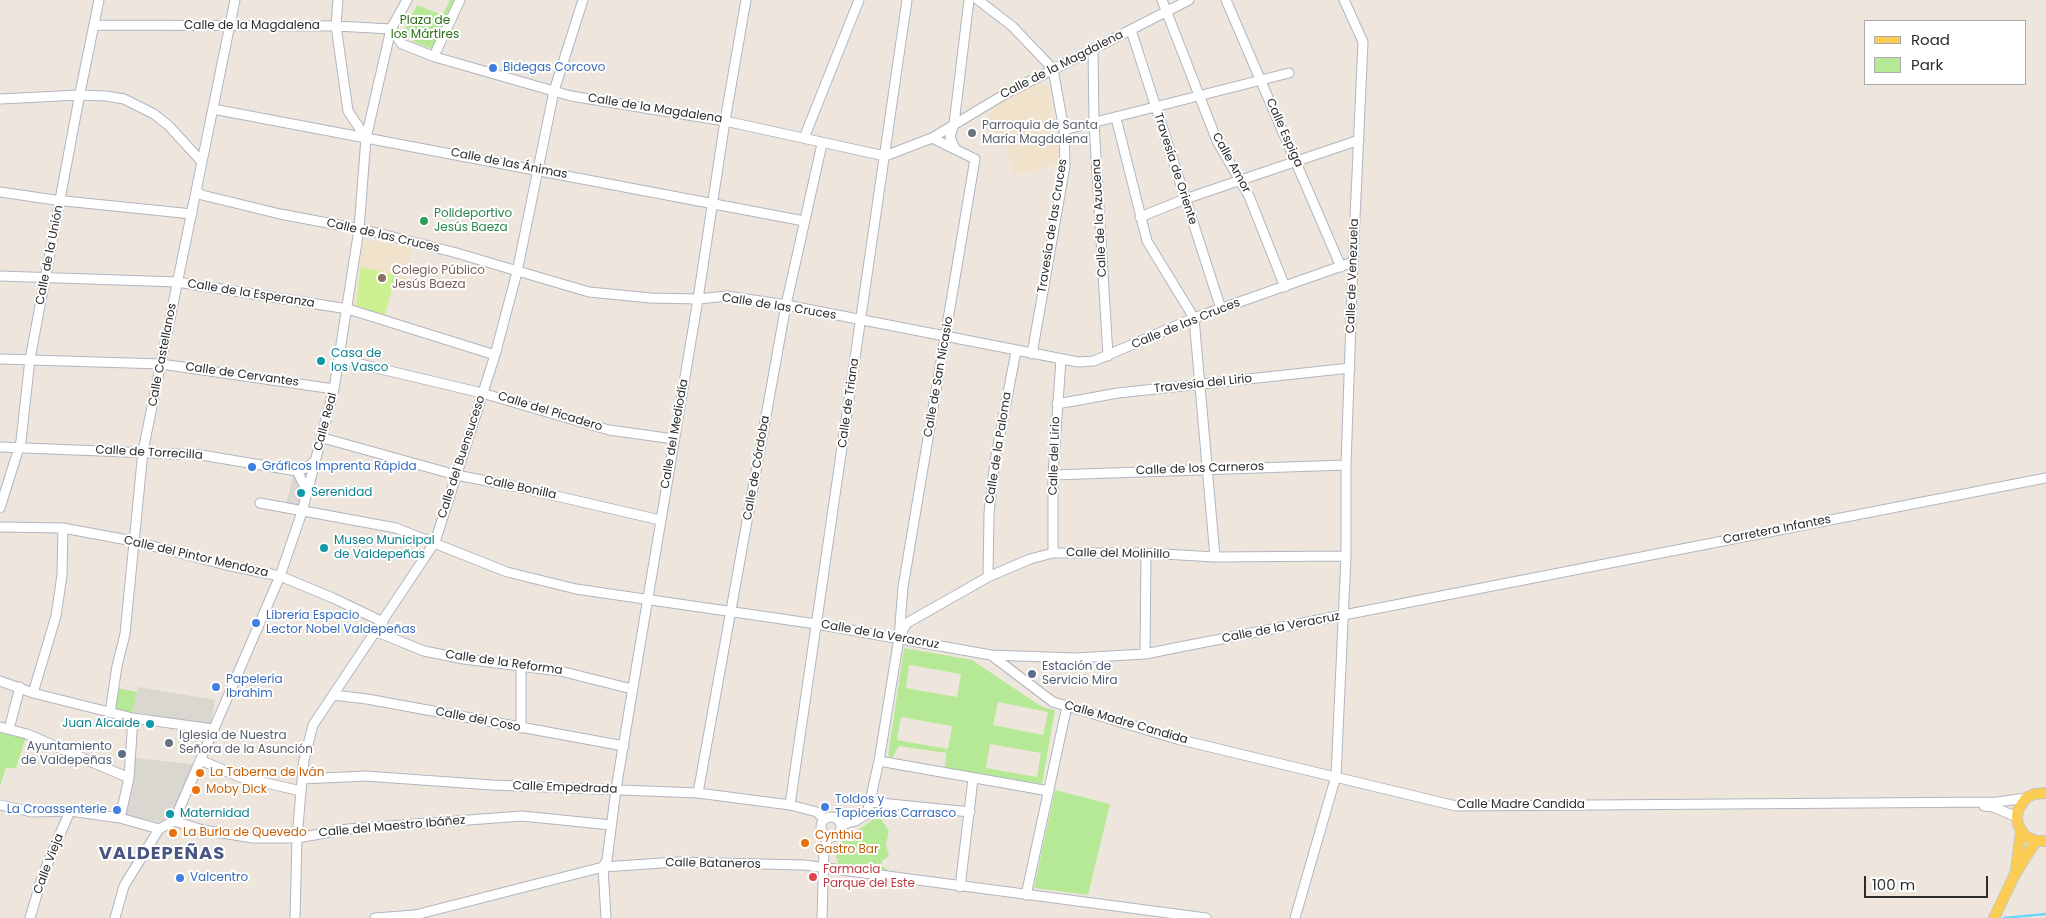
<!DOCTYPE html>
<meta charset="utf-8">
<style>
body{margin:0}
#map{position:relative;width:2046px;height:918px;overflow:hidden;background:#eee6dd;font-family:Poppins,sans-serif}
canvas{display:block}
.legend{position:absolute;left:1864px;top:20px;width:162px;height:65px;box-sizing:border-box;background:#fff;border:1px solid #ababab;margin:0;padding:6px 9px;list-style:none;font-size:15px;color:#2c2c2c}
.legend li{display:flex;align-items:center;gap:10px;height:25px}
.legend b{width:25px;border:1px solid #ababab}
.scale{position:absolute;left:1864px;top:876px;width:124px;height:22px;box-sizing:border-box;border:2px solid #2c2c2c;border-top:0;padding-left:6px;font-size:15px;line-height:18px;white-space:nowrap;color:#2c2c2c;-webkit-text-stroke:4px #fff;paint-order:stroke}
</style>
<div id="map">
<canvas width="2046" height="918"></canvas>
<ul class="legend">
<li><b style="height:6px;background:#fbcd55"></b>Road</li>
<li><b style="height:14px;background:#b6e996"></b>Park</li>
</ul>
<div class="scale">100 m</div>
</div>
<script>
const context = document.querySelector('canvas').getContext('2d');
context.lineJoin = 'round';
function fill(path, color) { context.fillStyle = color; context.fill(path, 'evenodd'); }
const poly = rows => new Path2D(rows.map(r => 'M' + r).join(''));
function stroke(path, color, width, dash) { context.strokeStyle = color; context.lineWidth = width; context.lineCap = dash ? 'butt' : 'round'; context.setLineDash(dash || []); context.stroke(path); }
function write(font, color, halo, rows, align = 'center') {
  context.font = font + ' Poppins,sans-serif'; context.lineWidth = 4; context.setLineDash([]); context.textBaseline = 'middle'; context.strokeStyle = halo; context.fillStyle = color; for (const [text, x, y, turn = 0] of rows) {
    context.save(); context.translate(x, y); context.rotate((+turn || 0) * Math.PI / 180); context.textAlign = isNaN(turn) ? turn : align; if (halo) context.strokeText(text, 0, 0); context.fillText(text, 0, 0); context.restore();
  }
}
fill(poly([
 [1048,84,1061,164,1014,175,1005,142,985,140,991,106,1023,89],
 [363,239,412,248,406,285,393,282,385,315,353,305]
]), '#f1e3cb');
fill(poly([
 [450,0,462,0,435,50,416,43,406,35,404,31,417,5,442,15],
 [904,648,972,660,1042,707,1055,710,1042,784,945,768,946,753,899,746,892,758,888,756],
 [909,665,961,674,957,697,906,688],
 [998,702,1048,712,1043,735,993,725],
 [901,717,952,726,948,749,897,740],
 [990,744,1041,753,1037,777,986,768],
 [117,688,137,692,132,715,114,711],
 [0,728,26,737,16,768,6,768,0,786],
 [1055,790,1110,804,1088,895,1034,888],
 [879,816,889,831,886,845,889,856,882,861,881,865,888,870,887,874,838,864,834,846]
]), '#b6e996');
fill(poly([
 [361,267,396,275,385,315,356,306]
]), '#ccf191');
fill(poly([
 [293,475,296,475,304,492,300,508,286,505],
 [138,687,215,700,211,725,133,712],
 [134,758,193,764,194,767,174,816,163,823,126,816]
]), '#dad6d0');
stroke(poly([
 [2004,918,2046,914]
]), '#69d8f8', 2.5);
const minor = poly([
 [338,0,336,26,348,111,366,138],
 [978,0,1012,26,1053,69,1064,130,1065,166,1032,354],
 [1162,0,1217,141,1249,196,1285,287],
 [1226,0,1341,267],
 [94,25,336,26,391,29],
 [391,29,402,44,435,57,571,96,725,121,885,156,932,138,1005,94,1189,0],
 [1131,30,1221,309],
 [1093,50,1094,123,1108,356],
 [434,56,460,0],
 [0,99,79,95,106,96,124,99,154,114,169,126,201,161],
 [213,109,804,221],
 [1116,118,1147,241,1194,318,1215,557],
 [1064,130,1289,73],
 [804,138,859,0],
 [955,149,950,137,954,124,969,0],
 [196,191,202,195,280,214,365,230,453,252,589,292,651,298,698,299,727,296,786,305,1078,362,1094,361,1194,318,1353,262],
 [0,192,55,200,192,214],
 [1140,217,1185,199,1359,140],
 [0,276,177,282,348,309,495,355],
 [0,359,161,364,334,389],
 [339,359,482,393,609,430,674,439],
 [1057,404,1118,393,1350,368],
 [323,438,456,475,513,486,660,520],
 [0,447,201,455,297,471,306,468,315,461],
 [297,471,307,491],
 [1053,475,1346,465],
 [260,503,396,528,507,572,576,589,816,624,991,655,1076,658,1145,654,1185,646,2046,478],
 [0,508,21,441,30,359,81,88,99,0],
 [0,527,63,528,133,541,226,565,280,576,333,598,383,622],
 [1053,553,1053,475,1061,359],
 [988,577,989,513,995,461,1016,351],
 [377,632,424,651,464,659,560,671,632,689],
 [900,635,907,623,988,577,1030,559,1053,553,1146,553,1215,557,1346,556],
 [1145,654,1146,553],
 [991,655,1053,702,1067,706,1177,739,1456,806,1997,802,2026,798],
 [521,667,521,728],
 [0,681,33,693,133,718,213,729],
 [33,693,56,616,62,575,63,528],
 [333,695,367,699,624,746],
 [110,713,117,666,125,634,143,451,235,0],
 [0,727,27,734,129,778],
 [9,729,20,687],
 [200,760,240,777,301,791],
 [879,761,1049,791],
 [302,779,365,776,492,785,698,793,790,805,817,812,824,819],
 [698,793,786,305,822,144],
 [870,802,970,812],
 [0,805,32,812,70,811,120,818,159,829,174,821,280,576,302,512,334,389,359,229,366,138,391,29,407,0],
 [790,805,907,0],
 [1984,806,1993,807,2017,817],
 '821 827a10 10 0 1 1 20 0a10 10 0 1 1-20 0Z',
 [120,818,129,778,133,718],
 [174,821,203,830,253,838,297,838,348,829,522,816,611,825],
 [841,825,855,821,867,814,879,761,899,638,903,587,975,159,932,138],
 [960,887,973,779],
 [1026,895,1067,706],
 [30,918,43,874,70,811],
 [115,918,124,886,159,829],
 [295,918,297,838,301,791,304,760,313,725,435,542,495,355,517,272,554,91,583,0],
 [375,918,415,915,603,867,677,862,804,865,1206,918],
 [606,918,603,867,607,860,616,789,698,299,725,121,746,0],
 [822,918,824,850,828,837],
 [1295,918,1336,776,1346,556,1346,465,1353,262,1363,42,1344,0]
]);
const major = poly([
 [2046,793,2034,794,2026,798,2018,810,2017,817,2018,825,2025,836,2036,841,2046,841],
 [2016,870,2021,831],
 [1994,918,2015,874,2036,841]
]);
stroke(minor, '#b1b5c0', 11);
stroke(major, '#c8c8c8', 12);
stroke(minor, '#fff', 9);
stroke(major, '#fbcd55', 10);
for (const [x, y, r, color] of [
 [493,68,5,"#3f7fe0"],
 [972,133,5,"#6b7280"],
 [424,221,5,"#2e9e5b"],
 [382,278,5,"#8d6e63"],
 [321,361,5,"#0f9aa8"],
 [252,467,5,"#3f7fe0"],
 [301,493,5,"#0f9aa8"],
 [324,548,5,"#0f9aa8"],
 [256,623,5,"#3f7fe0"],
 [1032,674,5,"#5c6f8a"],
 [216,687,5,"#3f7fe0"],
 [150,724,5,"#0f9aa8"],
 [169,743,5,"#6b7280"],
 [122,754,5,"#5c6f8a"],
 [200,773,5,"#e8710a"],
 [196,790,5,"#e8710a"],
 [825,807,5,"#3f7fe0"],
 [117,810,5,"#3f7fe0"],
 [170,814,5,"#0f9aa8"],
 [173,833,5,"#e8710a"],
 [805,843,5,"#e8710a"],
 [813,877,5,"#e0444e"],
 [180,878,5,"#3f7fe0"]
]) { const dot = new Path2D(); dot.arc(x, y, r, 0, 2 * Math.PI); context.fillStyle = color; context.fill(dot); stroke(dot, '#fff', 2); }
write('12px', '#2c7015', '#fff', [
 ["Plaza de",425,21],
 ["los Mártires",425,35]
]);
write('12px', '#2c2c2c', '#fff', [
 ["Calle de la Magdalena",252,26],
 ["Calle de la Magdalena",1062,65,-27],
 ["Calle de la Magdalena",655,109,9],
 ["Calle Espiga",1284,133,66],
 ["Calle Amor",1231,163,61],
 ["Calle de las Ánimas",509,164,11],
 ["Travesía de Oriente",1175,169,72],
 ["Calle de la Azucena",1100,218,-93],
 ["Travesía de las Cruces",1053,226,-81],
 ["Calle de las Cruces",383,236,13],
 ["Calle de la Unión",50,255,-79],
 ["Calle de Venezuela",1353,276,-88],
 ["Calle de la Esperanza",251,294,9],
 ["Calle de las Cruces",779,307,9],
 ["Calle de las Cruces",1186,324,-22],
 ["Calle Castellanos",163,355,-79],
 ["Calle de Cervantes",242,375,8],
 ["Calle de San Nicasio",939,377,-80],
 ["Travesía del Lirio",1203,384,-6],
 ["Calle de Triana",849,403,-82],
 ["Calle del Picadero",550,412,17],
 ["Calle Real",326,422,-75],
 ["Calle del Mediodía",675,434,-80],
 ["Calle de la Paloma",999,448,-81],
 ["Calle de Torrecilla",149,453,3],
 ["Calle del Lirio",1055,456,-88],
 ["Calle del Buensuceso",462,457,-72],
 ["Calle de Córdoba",757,468,-80],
 ["Calle de los Carneros",1200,469,-2],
 ["Calle Bonilla",520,488,12],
 ["Carretera Infantes",1777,530,-11],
 ["Calle del Molinillo",1118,554,1],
 ["Calle del Pintor Mendoza",196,557,13],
 ["Calle de la Veracruz",1281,628,-11],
 ["Calle de la Veracruz",880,635,10],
 ["Calle de la Reforma",504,663,8],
 ["Calle del Coso",478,720,11],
 ["Calle Madre Candida",1126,723,16],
 ["Calle Empedrada",565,788,2],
 ["Calle Madre Candida",1521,805],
 ["Calle del Maestro Ibáñez",392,827,-5],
 ["Calle Vieja",49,864,-69],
 ["Calle Bataneros",713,864,1]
]);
write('12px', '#366cbe', '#fff', [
 ["Bidegas Corcovo",503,68],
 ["Gráficos Imprenta Rápida",262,467],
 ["Librería Espacio",266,616],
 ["Lector Nobel Valdepeñas",266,630],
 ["Papelería",226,680],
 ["Ibrahim",226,694],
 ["Toldos y",835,800],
 ["Tapicerías Carrasco",835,814],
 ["La Croassenterie",107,810,"right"],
 ["Valcentro",190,878]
], 'left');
write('12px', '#5b616d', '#fff', [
 ["Parroquia de Santa",982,126],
 ["María Magdalena",982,140],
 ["Iglesia de Nuestra",179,736],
 ["Señora de la Asunción",179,750]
], 'left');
write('12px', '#27864d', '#fff', [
 ["Polideportivo",434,214],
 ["Jesús Baeza",434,228]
], 'left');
write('12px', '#785e54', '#fff', [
 ["Colegio Público",392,271],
 ["Jesús Baeza",392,285]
], 'left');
write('12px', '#0d838f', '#fff', [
 ["Casa de",331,354],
 ["los Vasco",331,368],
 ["Serenidad",311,493],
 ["Museo Municipal",334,541],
 ["de Valdepeñas",334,555],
 ["Juan Alcaide",140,724,"right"],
 ["Maternidad",180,814]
], 'left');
write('12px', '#4e5e75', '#fff', [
 ["Estación de",1042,667],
 ["Servicio Mira",1042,681],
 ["Ayuntamiento",112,747,"right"],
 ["de Valdepeñas",112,761,"right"]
], 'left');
write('12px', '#c56008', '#fff', [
 ["La Taberna de Iván",210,773],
 ["Moby Dick",206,790],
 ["La Burla de Quevedo",183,833],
 ["Cynthia",815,836],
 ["Gastro Bar",815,850]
], 'left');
write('12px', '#be3a42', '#fff', [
 ["Farmacia",823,870],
 ["Parque del Este",823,884]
], 'left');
context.letterSpacing = '1px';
write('bold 18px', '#485580', '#fff', [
 ["VALDEPEÑAS",162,854]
]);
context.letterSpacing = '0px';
</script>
